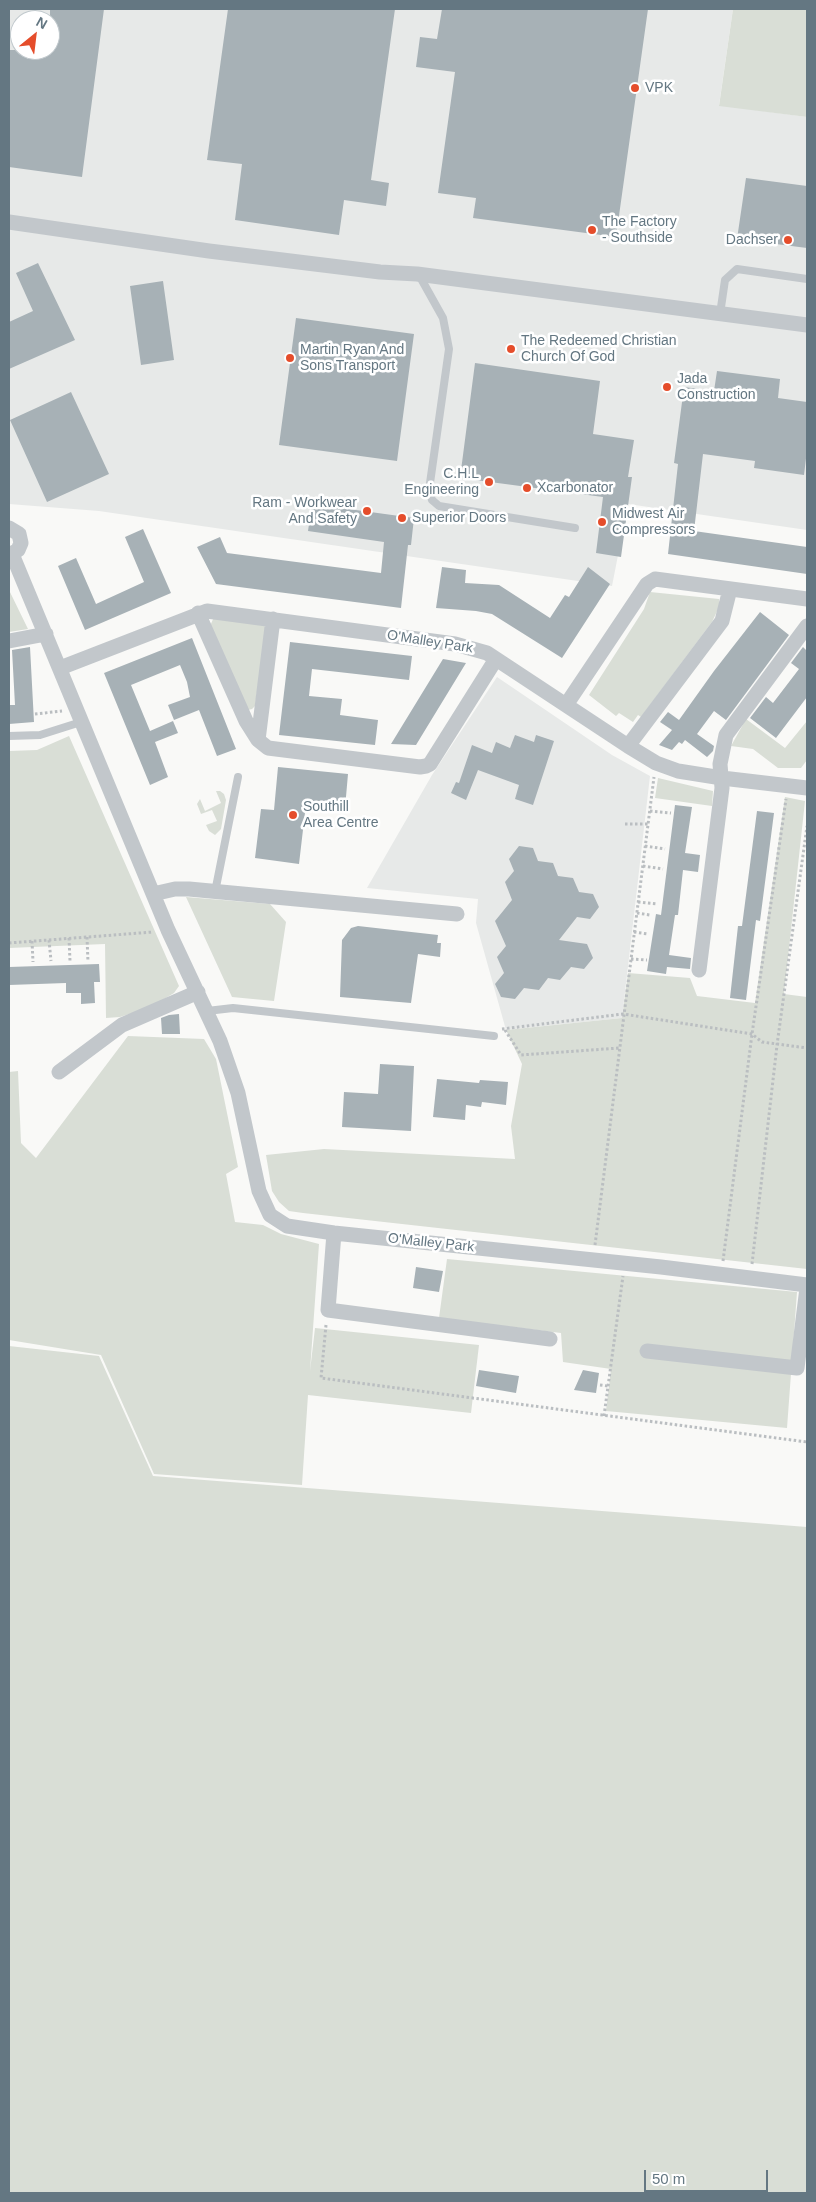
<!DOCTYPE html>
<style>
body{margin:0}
#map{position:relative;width:816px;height:2202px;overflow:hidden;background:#f9f9f7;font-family:Helvetica,sans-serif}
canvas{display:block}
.frame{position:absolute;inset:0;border:10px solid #647782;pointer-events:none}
.north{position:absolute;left:10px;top:10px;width:50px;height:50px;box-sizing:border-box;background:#fff;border:1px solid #c1c9cd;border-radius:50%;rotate:29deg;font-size:14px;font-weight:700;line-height:20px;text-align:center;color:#647782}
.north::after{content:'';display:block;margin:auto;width:18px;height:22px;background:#e54d2b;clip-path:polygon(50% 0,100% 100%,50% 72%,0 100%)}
.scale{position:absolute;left:644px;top:2170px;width:124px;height:22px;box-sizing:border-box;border:2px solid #647782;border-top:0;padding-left:6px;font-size:15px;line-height:18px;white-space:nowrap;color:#647782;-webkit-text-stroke:4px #fff;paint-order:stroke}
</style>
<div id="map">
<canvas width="816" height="2202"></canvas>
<div class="frame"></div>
<div class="north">N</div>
<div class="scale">50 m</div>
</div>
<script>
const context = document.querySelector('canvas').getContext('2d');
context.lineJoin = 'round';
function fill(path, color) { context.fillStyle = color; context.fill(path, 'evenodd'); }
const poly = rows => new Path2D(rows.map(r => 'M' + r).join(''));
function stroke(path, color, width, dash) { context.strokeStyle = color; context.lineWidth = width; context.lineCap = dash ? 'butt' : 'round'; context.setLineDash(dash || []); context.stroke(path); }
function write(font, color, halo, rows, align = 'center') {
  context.font = font + ' Helvetica,sans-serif'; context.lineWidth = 5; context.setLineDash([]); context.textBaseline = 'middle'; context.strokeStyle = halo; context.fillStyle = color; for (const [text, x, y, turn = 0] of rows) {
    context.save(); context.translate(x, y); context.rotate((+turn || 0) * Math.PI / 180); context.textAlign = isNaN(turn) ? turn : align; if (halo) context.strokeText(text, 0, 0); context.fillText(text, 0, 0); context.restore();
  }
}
fill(poly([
 [9,9,733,9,719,105,807,117,807,530,628,504,612,586,99,511,9,504],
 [20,20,50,20,50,50,20,50],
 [497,677,612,755,650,776,622,1018,506,1030,476,923,478,899,367,888,432,775]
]), '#e7e9e8');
fill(poly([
 [733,9,807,9,807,117,719,106],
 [9,590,28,629,9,632],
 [650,592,719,599,719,607,712,622,641,717,638,715,633,722,619,713,616,716,589,695,644,609],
 [214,617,259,623,266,627,255,706,252,709,248,710,210,626],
 [746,719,785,748,807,721,807,760,801,768,778,768,753,749,731,746],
 [69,736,179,986,174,993,151,1007,120,1017,106,1018,105,944,9,948,9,751,37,750],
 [658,778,713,791,712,806,655,798],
 [216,791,220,791,224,794,226,800,221,829,215,835,209,831,206,825,217,821,212,810,201,814,197,804,200,799,205,811,221,803],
 [785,797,805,801,784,994,807,997,807,1269,303,1213,289,1211,279,1202,272,1191,266,1155,324,1149,515,1159,511,1126,522,1064,506,1030,622,1018,628,973,690,978,697,996,755,1003],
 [186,897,270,904,286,922,274,1001,232,997],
 [128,1036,204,1039,216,1059,238,1167,226,1174,235,1222,263,1225,281,1234,319,1244,310,1371,315,1328,479,1345,471,1413,308,1395,302,1485,154,1474,101,1355,9,1340,9,1072,18,1071,21,1143,36,1158],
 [447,1259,797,1292,787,1428,606,1411,611,1369,563,1362,561,1333,439,1318],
 [9,1346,99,1356,153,1476,807,1527,807,2193,9,2193]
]), '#d9ded6');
fill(poly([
 [50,9,104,9,82,177,9,167,9,50,50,50],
 [228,9,395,9,371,180,389,183,386,206,344,200,339,235,235,220,242,164,207,160],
 [442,9,648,9,616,237,473,218,476,198,438,193,455,72,416,67,420,37,437,39],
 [746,178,807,186,807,248,737,239],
 [38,263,75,340,9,369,9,322,33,311,16,273],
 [163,281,174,360,141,365,130,286],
 [296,318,414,334,397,461,279,445],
 [475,363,600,381,593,434,634,440,628,477,632,477,621,557,596,553,603,497,460,478],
 [717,371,780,379,778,398,807,402,807,450,804,475,754,468,755,461,703,454,694,531,807,547,807,574,668,554,678,464,674,463,684,387,714,391],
 [71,392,109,474,47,502,10,420],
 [312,504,414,518,411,545,408,545,401,608,216,584,197,547,220,537,227,553,381,573,384,542,308,531],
 [143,529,171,593,85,630,58,566,76,558,96,604,144,582,125,537],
 [442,567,466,570,465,583,499,585,550,618,565,595,569,597,588,567,610,584,562,658,492,614,476,611,436,608],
 [760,612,789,635,726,720,714,711,697,734,714,746,713,751,707,757,685,740,682,744,679,742,672,750,659,745,672,730,660,722,668,712,679,720,714,671],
 [192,638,236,749,217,756,199,710,174,720,168,705,190,697,187,682,180,665,131,685,150,731,173,721,178,733,155,742,168,777,150,785,104,673],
 [290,642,412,656,409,680,312,669,309,696,342,699,340,715,378,720,375,745,279,735],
 [30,647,34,722,9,724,9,705,15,705,12,650],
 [803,647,807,651,807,697,776,738,750,718,766,697,773,703,799,669,791,663],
 [443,659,466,663,416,745,391,744],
 [515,735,534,742,536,735,554,741,533,805,515,799,519,785,478,770,466,800,451,793,456,782,459,783,472,745,492,753,496,742,510,748],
 [278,767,348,774,345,808,306,804,299,864,255,858,261,809,274,810],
 [675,805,692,807,685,853,700,855,698,872,683,870,678,915,675,915,669,955,691,958,690,969,667,967,666,974,647,971,656,914,661,915],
 [757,811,774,813,760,921,756,920,746,1000,730,998,738,926,742,926],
 [519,846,533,848,538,861,553,863,558,876,573,878,579,892,593,894,599,907,590,919,577,917,559,940,587,944,593,958,584,969,571,967,560,980,548,978,539,990,524,988,515,999,501,997,495,984,504,973,497,957,506,946,495,921,512,900,505,882,514,871,509,859],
 [358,926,438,935,437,943,441,943,440,957,418,954,411,1003,340,997,342,940,351,928],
 [99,964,100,982,94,982,95,1003,81,1004,81,993,66,993,66,983,9,985,9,967],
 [179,1014,180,1034,162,1034,161,1018,169,1015],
 [380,1064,414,1066,411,1131,342,1127,344,1092,378,1094],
 [437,1079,479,1083,480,1080,508,1082,506,1105,482,1102,481,1107,466,1105,465,1120,433,1117],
 [416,1267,443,1271,439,1292,413,1288],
 [479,1370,519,1376,516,1393,476,1386],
 [583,1370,599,1373,596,1393,574,1390]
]), '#a7b1b6');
stroke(poly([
 [35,714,62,711],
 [650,811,671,813],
 [625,824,648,824],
 [645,846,665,849],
 [643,866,663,869],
 [638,902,657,904],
 [637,913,650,915],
 [634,932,648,934],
 [87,937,88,962],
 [69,938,70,961],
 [49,940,51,961],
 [32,941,33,962],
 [9,943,153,932],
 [631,959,647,960],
 [502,1029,623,1014,752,1034,762,1042,807,1048],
 [505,1030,521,1055,619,1048],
 [595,1245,654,777],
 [723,1261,752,1034,786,799],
 [752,1264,777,1045,807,826],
 [326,1325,321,1378,807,1442],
 [600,1385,608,1386],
 [604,1416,623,1276]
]), '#babec1', 3, [2.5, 2.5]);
stroke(poly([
 [419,275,443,318,449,349,429,490,432,500,439,506,575,528],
 [720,314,725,280,737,269,807,279],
 [9,736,40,735,81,722],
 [215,892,238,777],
 [207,1011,233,1008,494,1036]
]), '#c2c7cb', 8);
stroke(poly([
 [9,222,209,251,380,272,417,274,807,325],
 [9,528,19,534,21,543,18,550,9,555],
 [12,554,168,930,220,1041,238,1093,259,1191,270,1215,287,1226,334,1233,661,1267,807,1285],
 [198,613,246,721,258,740],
 [273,619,258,740,268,748,420,767,426,766,430,764,496,659],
 [9,641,46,634],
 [60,668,207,611,455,644,487,653,628,746,656,763,678,771,722,778,807,788],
 [566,705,647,584,655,579,807,599],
 [628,746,722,621,730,589],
 [153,894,175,889,189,889,457,914],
 [699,970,722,788,720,764,726,735,807,626],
 [59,1072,122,1025,198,992],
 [334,1233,328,1310,550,1339],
 [647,1351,797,1368,807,1288]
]), '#c2c7cb', 15);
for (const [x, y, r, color] of [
 [635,88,5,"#e54d2b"],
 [592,230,5,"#e54d2b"],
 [788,240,5,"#e54d2b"],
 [511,349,5,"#e54d2b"],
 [290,358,5,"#e54d2b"],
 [667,387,5,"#e54d2b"],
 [489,482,5,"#e54d2b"],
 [527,488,5,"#e54d2b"],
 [367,511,5,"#e54d2b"],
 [402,518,5,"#e54d2b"],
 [602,522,5,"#e54d2b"],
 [293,815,5,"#e54d2b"]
]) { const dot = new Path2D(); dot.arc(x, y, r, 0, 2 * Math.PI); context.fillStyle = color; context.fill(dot); stroke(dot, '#fff', 2); }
write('14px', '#647782', '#fff', [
 ["VPK",645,88],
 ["The Factory",602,222],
 ["- Southside",602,238],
 ["Dachser",778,240,"right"],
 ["The Redeemed Christian",521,341],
 ["Church Of God",521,357],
 ["Martin Ryan And",300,350],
 ["Sons Transport",300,366],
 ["Jada",677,379],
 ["Construction",677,395],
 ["C.H.L",479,474,"right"],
 ["Engineering",479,490,"right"],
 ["Xcarbonator",537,488],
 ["Ram - Workwear",357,503,"right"],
 ["And Safety",357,519,"right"],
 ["Midwest Air",612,514],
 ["Compressors",612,530],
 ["Superior Doors",412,518],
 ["Southill",303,807],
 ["Area Centre",303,823]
], 'left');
write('14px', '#647782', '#fff', [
 ["O'Malley Park",430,642,9],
 ["O'Malley Park",431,1243,6]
]);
</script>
